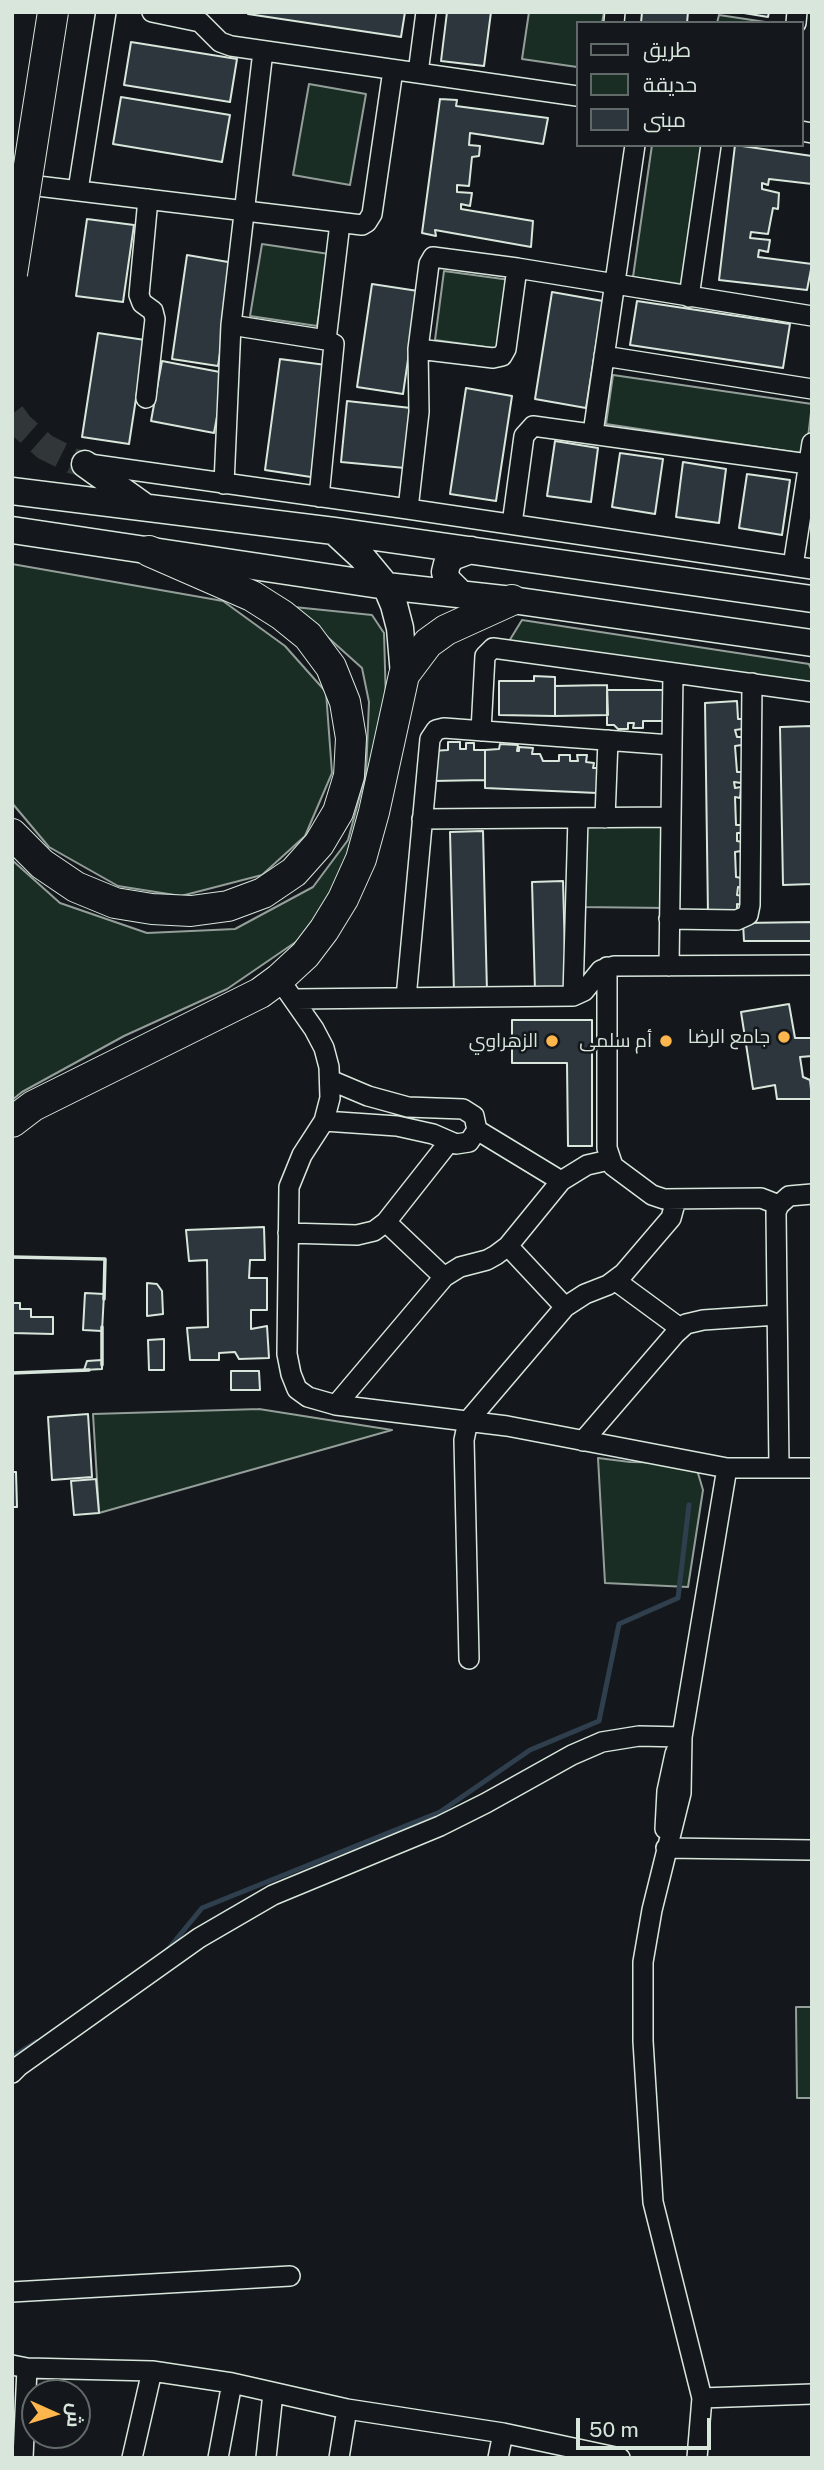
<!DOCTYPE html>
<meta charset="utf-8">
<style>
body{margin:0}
#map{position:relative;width:824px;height:2470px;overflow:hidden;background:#14181c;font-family:"Public Sans",Cairo,sans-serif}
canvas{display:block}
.frame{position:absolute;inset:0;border:14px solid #d8e6dc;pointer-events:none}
.legend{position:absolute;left:576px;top:21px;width:228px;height:126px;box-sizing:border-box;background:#14181c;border:2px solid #626a69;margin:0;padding:9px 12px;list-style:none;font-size:21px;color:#d8e6dc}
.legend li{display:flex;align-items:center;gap:14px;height:35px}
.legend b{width:35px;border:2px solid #626a69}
.north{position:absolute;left:21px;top:2379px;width:70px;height:70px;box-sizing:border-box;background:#14181c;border:2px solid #626a69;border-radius:50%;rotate:94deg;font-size:19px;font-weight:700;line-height:28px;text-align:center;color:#d8e6dc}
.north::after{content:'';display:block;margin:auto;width:24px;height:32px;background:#ffb74d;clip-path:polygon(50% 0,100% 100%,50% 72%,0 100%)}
.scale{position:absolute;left:576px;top:2418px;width:135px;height:32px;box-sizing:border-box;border:4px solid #d8e6dc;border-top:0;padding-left:9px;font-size:21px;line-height:24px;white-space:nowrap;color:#d8e6dc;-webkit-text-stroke:5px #14181c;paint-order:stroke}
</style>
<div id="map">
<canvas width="824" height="2470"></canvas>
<div class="frame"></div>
<ul class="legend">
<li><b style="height:9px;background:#14181c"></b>طريق</li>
<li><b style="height:19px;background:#1a2d24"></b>حديقة</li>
<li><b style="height:19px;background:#2c363c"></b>مبنى</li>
</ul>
<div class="north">ش</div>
<div class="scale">50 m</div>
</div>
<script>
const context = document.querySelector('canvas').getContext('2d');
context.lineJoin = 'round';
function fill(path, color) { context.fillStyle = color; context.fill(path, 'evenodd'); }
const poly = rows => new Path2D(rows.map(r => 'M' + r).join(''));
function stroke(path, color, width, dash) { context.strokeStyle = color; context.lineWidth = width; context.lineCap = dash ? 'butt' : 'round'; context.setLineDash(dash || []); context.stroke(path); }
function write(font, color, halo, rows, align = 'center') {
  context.font = font + ' "Public Sans",Cairo,sans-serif'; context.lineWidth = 5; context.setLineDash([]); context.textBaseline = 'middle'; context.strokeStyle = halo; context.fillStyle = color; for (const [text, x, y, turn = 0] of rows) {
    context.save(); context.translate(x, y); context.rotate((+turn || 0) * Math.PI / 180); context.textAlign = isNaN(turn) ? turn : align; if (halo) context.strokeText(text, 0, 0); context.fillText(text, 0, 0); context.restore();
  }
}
const green = poly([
 [529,12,604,12,602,23,577,23,577,67,522,59,529,12],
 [719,15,772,23,717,23,719,15],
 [309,84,366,94,350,185,293,175,309,84],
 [652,145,706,145,687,285,633,277,652,145],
 [262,244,329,254,317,326,250,316,262,244],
 [444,271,510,280,500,349,435,340,444,271],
 [613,375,812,404,806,454,606,424,613,375],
 [12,564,223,601,285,646,326,692,332,773,305,836,262,875,181,896,118,886,49,847,12,803,12,564],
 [294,607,372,615,384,633,386,703,363,826,342,873,306,935,227,989,124,1036,22,1092,12,1100,12,860,60,903,147,933,235,929,313,887,348,840,366,773,369,702,362,668,294,607],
 [522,620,809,664,812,671,812,690,503,651,522,620],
 [581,824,667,825,666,908,580,907,581,824],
 [259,1409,392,1430,99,1513,93,1414,259,1409],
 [598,1458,630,1462,695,1463,703,1490,688,1587,605,1583,598,1458],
 [796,2007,812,2007,812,2098,797,2098,796,2007]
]);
fill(green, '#1a2d24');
stroke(green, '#939e99', 2);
stroke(poly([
 [165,1953,202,1908,440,1812,530,1750,599,1721,619,1624,678,1598,689,1505],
 [12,2057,36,2042]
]), '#2f3f4d', 5);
const building = poly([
 [248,12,405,12,401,37,248,14,248,12],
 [447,12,491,12,484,66,441,61,447,12],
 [642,12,688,12,687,23,641,23,642,12],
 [738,12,769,12,768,17,738,12],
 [131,42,237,59,230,102,124,85,131,42],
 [121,97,230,115,222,162,113,144,121,97],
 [440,99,457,100,456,106,548,118,543,144,470,133,469,145,480,146,479,156,472,157,469,186,457,185,457,192,472,193,470,206,461,204,461,209,533,221,531,247,435,230,436,236,422,233,440,99],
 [735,145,812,156,812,184,769,179,768,185,762,183,762,189,779,193,778,209,773,208,768,234,751,232,750,238,770,240,768,252,759,250,758,257,812,264,807,290,719,280,735,145],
 [87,219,134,225,123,302,76,296,87,219],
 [187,255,234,263,218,366,172,359,187,255],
 [372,284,418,291,403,394,357,387,372,284],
 [552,292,603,301,586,408,535,399,552,292],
 [637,301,790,324,783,368,630,345,637,301],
 [98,333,145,340,129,444,82,437,98,333],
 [280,359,326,365,311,477,265,470,280,359],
 [162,361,225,373,214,433,151,421,162,361],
 [466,388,512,396,496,501,450,494,466,388],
 [347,401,411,408,405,468,341,462,347,401],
 [555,441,598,448,591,502,547,496,555,441],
 [620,453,663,459,655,514,612,507,620,453],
 [683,462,726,469,719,523,676,517,683,462],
 [747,474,790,480,782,535,739,528,747,474],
 [534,676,555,677,555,716,499,715,499,681,534,681,534,676],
 [607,685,608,715,555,716,555,686,607,685],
 [607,690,663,690,664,721,643,721,643,728,633,728,634,723,628,723,628,729,618,729,614,725,607,725,607,690],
 [737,701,738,719,742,719,742,729,735,730,737,737,743,737,742,745,735,746,737,772,742,772,741,783,734,782,735,788,741,787,740,798,735,797,736,825,742,825,741,833,737,833,737,841,742,842,741,851,735,852,736,877,742,878,743,888,738,887,737,895,742,896,743,905,737,904,737,914,708,915,705,703,737,701],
 [812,726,812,884,783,885,780,727,812,726],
 [448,742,460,742,460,749,466,749,466,743,474,743,474,750,485,750,485,780,433,781,432,751,448,750,448,742],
 [500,744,518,745,517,751,519,751,519,747,533,748,532,754,540,754,543,761,559,761,559,755,570,755,570,761,578,761,577,755,587,755,586,762,594,763,593,768,598,768,597,793,485,788,485,750,499,749,500,744],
 [483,831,487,992,454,993,450,832,483,831],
 [563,881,566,990,535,991,532,882,563,881],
 [812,922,812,941,744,941,743,923,812,922],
 [789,1004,795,1038,812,1038,812,1056,800,1057,803,1077,810,1080,812,1099,777,1099,775,1085,753,1089,741,1012,789,1004],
 [512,1020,592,1020,592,1146,568,1146,567,1063,512,1063,512,1020],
 [264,1227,265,1260,250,1260,249,1278,267,1278,267,1310,251,1310,251,1329,267,1326,269,1358,239,1359,235,1352,219,1353,219,1360,190,1360,187,1328,208,1327,207,1260,189,1261,186,1230,264,1227],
 [147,1283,157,1284,162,1291,163,1314,147,1316,147,1283],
 [85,1293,104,1294,102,1331,83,1330,85,1293],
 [12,1303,20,1303,20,1309,31,1309,31,1317,53,1317,53,1334,12,1333,12,1303],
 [164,1339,164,1370,149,1370,148,1340,164,1339],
 [102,1360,102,1369,84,1370,87,1361,102,1360],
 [231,1371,259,1371,260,1390,231,1390,231,1371],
 [88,1414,92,1477,52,1480,48,1417,88,1414],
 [12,1472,16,1472,17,1507,12,1507,12,1472],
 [96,1479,99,1513,74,1515,71,1481,96,1479]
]);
fill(building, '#2c363c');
stroke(building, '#d8e6dc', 2);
stroke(poly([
 [12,414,20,425,45,447,73,461,85,464]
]), '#313739', 26, [26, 13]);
const minor = poly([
 [152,12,200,22,220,42,231,46,577,96],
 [614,23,615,12],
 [796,23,797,12],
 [418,73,426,12],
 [801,131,812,133],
 [21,184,362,225,367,222,372,214,393,70],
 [78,190,106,12],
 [689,297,711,145],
 [231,325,326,340,334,344,319,497],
 [326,340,340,223],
 [418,349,493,358,502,356,506,349,517,268],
 [604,356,812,389],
 [146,398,155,319,153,311,142,303,139,295,148,199],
 [593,433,635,145],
 [89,464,408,509,812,569],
 [224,484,231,325,263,51],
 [408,509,419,412,418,349,429,264,433,257,517,268,812,316],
 [512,524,524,436,533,426,808,464],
 [793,566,812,443],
 [481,731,485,656,493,648,812,692],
 [605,818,608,740],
 [422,819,670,817],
 [669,919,737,920,748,915,750,905,752,683],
 [669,966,673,673],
 [607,967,607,1148,613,1166,652,1195,664,1199,761,1198,779,1205],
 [279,979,314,1029,324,1048,329,1067,330,1098,324,1121,302,1155,289,1187,287,1354,291,1374,297,1389,308,1397,336,1405,507,1426,727,1468,812,1468],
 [573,996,578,818],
 [406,998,430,739,436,730,444,728,671,745],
 [295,999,573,996,584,991,601,970,614,966,812,965],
 [324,1121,397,1126,433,1134,456,1144,469,1142,477,1130,474,1116,463,1109,408,1107,368,1096,330,1080],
 [477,1130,561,1181],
 [386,1222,444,1277],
 [288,1233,357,1235,374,1231,386,1222,449,1142],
 [508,1246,565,1307],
 [616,1281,680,1328],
 [336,1405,444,1277,460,1267,487,1260,496,1255,508,1246,561,1181,587,1165,609,1160],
 [583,1441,675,1334,686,1324,703,1320,777,1315],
 [779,1468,776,1212,779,1205,789,1196,812,1194],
 [469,1659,464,1440,468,1421,565,1307,585,1294,608,1285,624,1273,671,1218,676,1200],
 [682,1737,681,1793,652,1910,643,1962,643,2041,653,2202,702,2398,697,2458],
 [665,1829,667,1791,675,1754,682,1737,727,1468],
 [666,1848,812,1850],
 [12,2073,19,2066,199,1938,273,1895,440,1826,486,1803,572,1755,602,1742,639,1736,682,1737],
 [12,2292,290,2276],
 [12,2365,27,2368,152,2371,232,2383,347,2409,503,2433,620,2458],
 [702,2398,812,2394],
 [23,2458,27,2368],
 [132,2458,152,2371],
 [218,2458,232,2383],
 [266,2458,273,2393],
 [339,2458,347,2409],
 [498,2458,503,2433]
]);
const major = poly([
 [85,464,145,507],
 [12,491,334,531,812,599],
 [12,530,386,586,512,600,812,643],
 [334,531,362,557,386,586,394,605,400,628,404,675],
 [461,594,447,580,445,572,447,564,452,557,471,550]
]);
const highway = poly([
 [12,834,42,864,76,887,115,903,152,909,191,911,228,906,263,893,294,872,319,844,338,812,349,776,351,738,345,702,331,667,308,636,282,615,252,596,149,551],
 [12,1122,33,1106,260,993,279,979,305,955,324,930,343,899,361,859,374,812,404,675,428,643,446,630,512,600]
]);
stroke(minor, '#d8e6dc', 22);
stroke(major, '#d8e6dc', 29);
stroke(highway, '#d8e6dc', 32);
stroke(minor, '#14181c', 19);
stroke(major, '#14181c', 26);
stroke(highway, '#14181c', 30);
const highwayBridge = poly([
 [12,274,53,12]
]);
stroke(highwayBridge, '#d8e6dc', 32, []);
stroke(highwayBridge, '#14181c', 30);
stroke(poly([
 [12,1257,105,1259,104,1299],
 [102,1365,102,1327],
 [12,1373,89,1370]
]), '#d8e6dc', 3.5);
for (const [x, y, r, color] of [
 [784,1037,7,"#ffb74d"],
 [552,1041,7,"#ffb74d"],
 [666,1041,7,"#ffb74d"]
]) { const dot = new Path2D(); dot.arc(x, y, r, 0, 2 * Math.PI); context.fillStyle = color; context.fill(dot); stroke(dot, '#14181c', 2.5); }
write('19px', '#d8e6dc', '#14181c', [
 ["جامع الرضا",770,1037],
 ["الزهراوي",538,1041],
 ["أم سلمى",652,1041]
], 'right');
</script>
